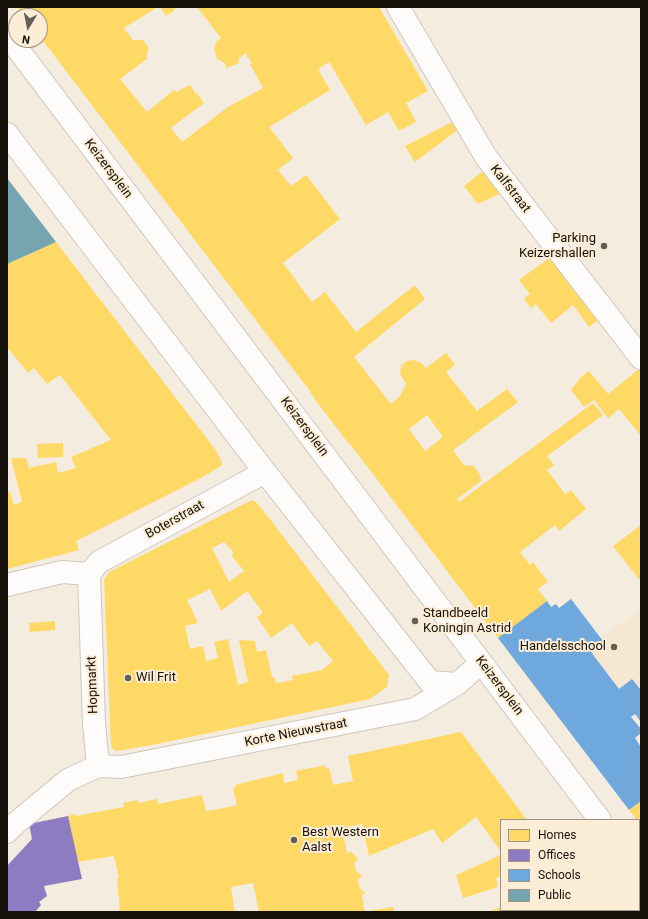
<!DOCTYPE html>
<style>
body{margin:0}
#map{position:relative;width:648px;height:919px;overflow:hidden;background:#f4ecdf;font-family:Roboto,sans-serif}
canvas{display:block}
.frame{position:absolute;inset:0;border:8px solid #17120b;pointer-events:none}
.legend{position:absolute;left:500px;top:819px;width:140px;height:92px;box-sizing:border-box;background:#fcedd7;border:1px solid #a09585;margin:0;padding:5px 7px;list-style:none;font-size:12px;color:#17120b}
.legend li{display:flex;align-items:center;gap:8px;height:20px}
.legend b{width:20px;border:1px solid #a09585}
.north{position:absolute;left:8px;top:8px;width:40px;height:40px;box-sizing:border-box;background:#fcedd7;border:1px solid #a09585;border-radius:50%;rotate:190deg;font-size:11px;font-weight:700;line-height:16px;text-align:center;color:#17120b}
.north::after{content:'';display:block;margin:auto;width:14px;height:18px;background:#645e55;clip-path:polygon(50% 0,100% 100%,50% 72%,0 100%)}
</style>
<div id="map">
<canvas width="648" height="919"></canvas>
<div class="frame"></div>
<ul class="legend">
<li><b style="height:11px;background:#ffd966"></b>Homes</li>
<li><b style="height:11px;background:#8e7cc3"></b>Offices</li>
<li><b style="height:11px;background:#6fa8dc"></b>Schools</li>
<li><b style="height:11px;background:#76a5af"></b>Public</li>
</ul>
<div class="north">N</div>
</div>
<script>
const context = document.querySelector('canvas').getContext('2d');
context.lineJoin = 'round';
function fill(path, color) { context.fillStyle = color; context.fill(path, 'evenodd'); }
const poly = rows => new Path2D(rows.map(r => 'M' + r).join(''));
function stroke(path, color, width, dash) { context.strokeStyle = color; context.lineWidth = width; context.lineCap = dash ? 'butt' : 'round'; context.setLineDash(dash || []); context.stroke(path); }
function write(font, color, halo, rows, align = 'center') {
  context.font = font + ' Roboto,sans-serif'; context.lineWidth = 4; context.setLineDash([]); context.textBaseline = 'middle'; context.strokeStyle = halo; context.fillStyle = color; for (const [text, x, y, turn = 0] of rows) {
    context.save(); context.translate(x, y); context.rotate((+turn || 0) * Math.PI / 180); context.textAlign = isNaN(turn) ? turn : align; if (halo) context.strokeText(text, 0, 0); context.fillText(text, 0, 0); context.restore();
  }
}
fill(poly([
 [641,610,641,687,571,734,531,684]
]), '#f6e7d2');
fill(poly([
 [17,7,158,7,124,28,133,40,143,40,149,48,146,57,148,58,120,79,147,112,174,90,176,92,190,85,196,94,197,93,204,103,171,128,182,142,228,107,263,88,250,64,252,63,245,53,238,60,239,63,226,68,226,64,217,59,214,48,217,41,221,38,197,7,379,7,428,91,406,103,416,122,399,131,388,112,366,125,329,62,318,69,330,90,269,127,293,158,278,170,291,186,306,175,340,219,283,263,312,302,325,292,356,332,415,285,425,299,354,357,391,404,400,396,406,384,400,374,401,366,404,363,407,361,414,360,421,363,426,368,446,353,455,365,446,372,477,411,507,389,518,402,453,450,464,465,474,466,480,475,481,481,457,499,459,502,593,403,603,415,547,456,554,465,547,470,565,494,571,490,586,509,559,531,555,525,520,552,530,565,533,562,548,582,538,589,547,601,498,638,350,444,349,444,316,401,309,390,40,37,40,16,24,16],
 [427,415,443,437,425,451,409,429],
 [160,7,173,7,175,10,166,16],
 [456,120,460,128,415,162,405,146],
 [483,171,501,193,478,204,464,186],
 [56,242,215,449,222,462,221,466,201,478,76,541,79,550,7,569,7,492,10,492,14,505,22,502,11,458,26,458,29,468,56,462,58,473,76,468,71,457,111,440,60,375,47,384,34,368,28,373,7,347,7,264],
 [552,256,600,319,589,327,573,305,551,323,536,304,531,308,524,299,530,294,519,280],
 [639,369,641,372,641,436,619,409,608,418,594,400,584,407,571,390,581,377,589,371,608,394],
 [63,443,63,457,38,458,37,444],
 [252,500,256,502,273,523,389,675,387,687,370,699,152,745,116,751,113,749,111,745,104,580,109,572],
 [224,542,234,553,231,555,244,571,229,582,212,548],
 [210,589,221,611,247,591,263,613,257,617,271,638,292,623,309,646,317,641,333,661,322,670,292,676,293,680,276,683,274,677,272,677,266,650,257,652,255,641,239,640,248,682,238,685,228,639,214,642,218,658,206,661,203,646,190,649,185,626,198,623,187,600],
 [641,525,641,582,613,546],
 [55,621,55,630,30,632,29,623],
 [461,732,527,820,501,820,501,852,476,817,442,843,433,829,369,856,362,824,342,828,347,853,352,852,358,860,354,863,356,871,362,876,358,880,359,887,365,893,362,896,365,912,259,912,253,883,231,887,235,912,120,912,117,878,119,877,114,856,78,862,68,816,76,814,76,816,124,807,123,803,138,800,138,803,157,799,158,804,202,795,206,811,214,810,237,805,233,788,236,787,235,785,283,773,284,783,298,780,296,771,326,765,326,769,329,768,330,771,333,785,353,781,348,756],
 [641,801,641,825,639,820,637,820,629,810],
 [501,855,501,876,496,878,498,887,463,898,456,875],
 [393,907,394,912,369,912,368,911],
 [501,907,501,910,598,910,599,912,487,912]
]), '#ffd966');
fill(poly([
 [68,816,82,879,44,886,47,896,39,902,41,905,35,912,7,912,7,866,32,839,29,824]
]), '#8e7cc3');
fill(poly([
 [571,599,603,641,591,652,619,689,632,679,641,690,641,722,635,714,631,717,641,729,641,733,635,738,641,747,641,801,629,810,498,638,547,601,551,607,556,604,559,608]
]), '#6fa8dc');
fill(poly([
 [7,178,56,242,7,264]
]), '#76a5af');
const minor = poly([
 [398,7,486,157,641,358],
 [7,35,600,820],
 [7,134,265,472,430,682,457,684],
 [89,574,99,562,265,472],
 [89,574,94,723,98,766],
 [7,585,62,572,89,574],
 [7,832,16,823,68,780,98,766,121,767,415,709,457,684,481,663],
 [639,871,641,874]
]);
stroke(minor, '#cec7bd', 24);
stroke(minor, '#fdfcfa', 22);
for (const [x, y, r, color] of [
 [604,246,4,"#645e55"],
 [415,621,4,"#645e55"],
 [614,647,4,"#645e55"],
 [128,678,4,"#645e55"],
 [294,840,4,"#645e55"]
]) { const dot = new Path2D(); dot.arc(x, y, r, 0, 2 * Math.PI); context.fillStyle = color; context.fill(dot); stroke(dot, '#fcedd7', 1.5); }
write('13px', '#17120b', '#fcedd7', [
 ["Keizersplein",108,169,53],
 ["Kalfstraat",510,189,52],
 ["Keizersplein",304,427,53],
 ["Boterstraat",175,520,-29],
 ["Hopmarkt",93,685,-92],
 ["Keizersplein",499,686,53],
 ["Korte Nieuwstraat",296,733,-11]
]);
write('13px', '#17120b', '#fcedd7', [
 ["Parking",596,239,"right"],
 ["Keizershallen",596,254,"right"],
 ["Standbeeld",423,614],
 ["Koningin Astrid",423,629],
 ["Handelsschool",606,647,"right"],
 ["Wil Frit",136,678],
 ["Best Western",302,833],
 ["Aalst",302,848]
], 'left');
</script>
